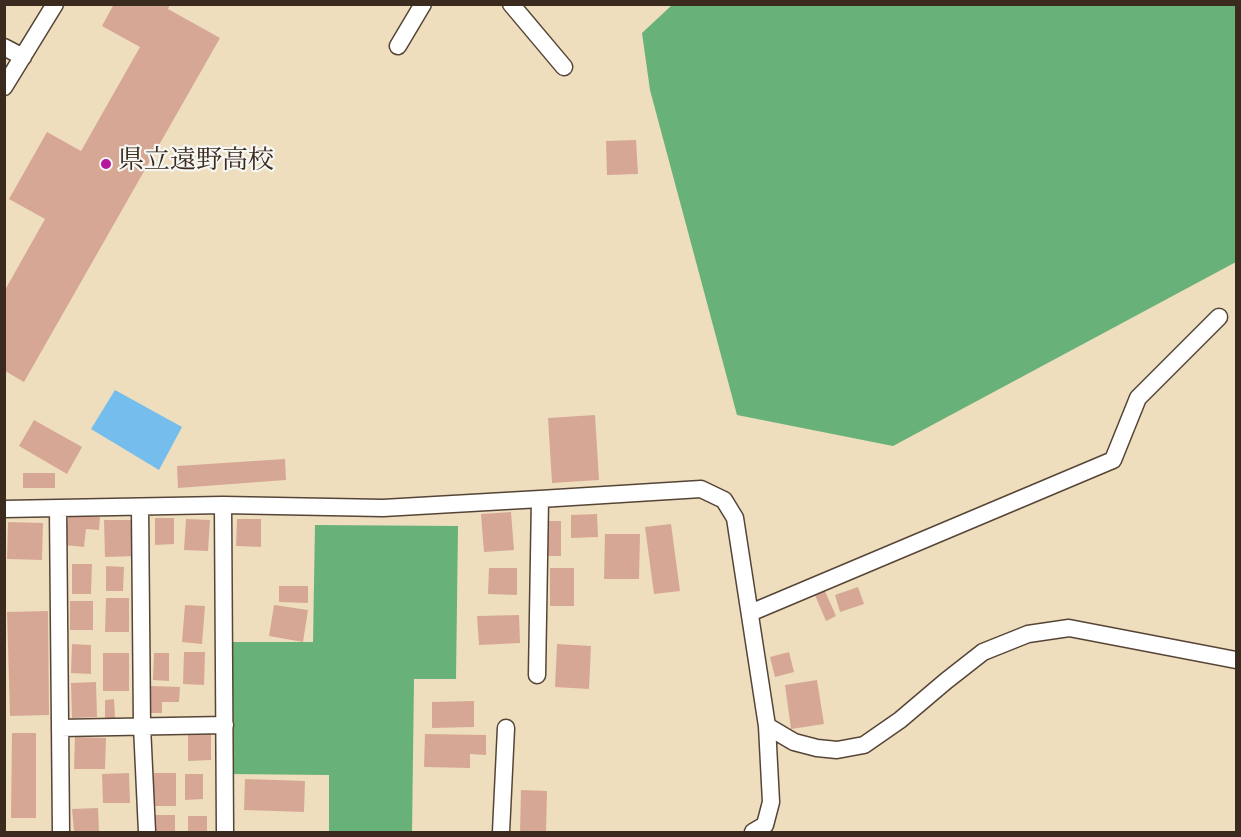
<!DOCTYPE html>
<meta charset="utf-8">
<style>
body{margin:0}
#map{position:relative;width:1241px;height:837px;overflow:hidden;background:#eedebe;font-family:"Sorts Mill Goudy",serif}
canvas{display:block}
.frame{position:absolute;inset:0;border:6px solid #3b2a1e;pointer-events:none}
</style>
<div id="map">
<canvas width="1241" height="837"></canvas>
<div class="frame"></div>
</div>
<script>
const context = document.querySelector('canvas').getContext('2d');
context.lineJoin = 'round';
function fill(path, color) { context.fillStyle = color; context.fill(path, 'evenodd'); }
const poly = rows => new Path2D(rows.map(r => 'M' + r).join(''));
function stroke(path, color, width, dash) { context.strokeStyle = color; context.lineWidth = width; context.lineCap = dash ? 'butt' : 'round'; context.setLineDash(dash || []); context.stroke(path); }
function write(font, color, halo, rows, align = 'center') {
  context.font = font + ' "Sorts Mill Goudy","Noto Serif JP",serif'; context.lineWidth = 4.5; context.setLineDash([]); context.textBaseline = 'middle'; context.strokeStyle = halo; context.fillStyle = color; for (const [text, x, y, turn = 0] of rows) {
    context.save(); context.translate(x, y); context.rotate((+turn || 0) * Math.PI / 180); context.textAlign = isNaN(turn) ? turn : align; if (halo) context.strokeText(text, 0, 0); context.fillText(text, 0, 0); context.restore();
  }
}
fill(poly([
 [672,5,1236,5,1236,262,893,446,737,415,650,90,642,33],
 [315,525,458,526,456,679,414,679,412,832,329,832,329,775,229,774,231,642,313,642]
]), '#68b178');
fill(poly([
 [115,390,182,427,159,470,91,429]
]), '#74bdec');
fill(poly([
 [114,4,170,4,168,9,220,38,24,382,5,371,5,290,45,219,9,199,47,132,81,151,140,47,102,26],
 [636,140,638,174,607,175,606,141],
 [595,415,599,480,552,483,548,418],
 [34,420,82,447,67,474,19,446],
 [285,459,286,480,178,488,177,466],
 [23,473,55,473,55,488,23,488],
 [511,512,514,550,484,552,481,514],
 [597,514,598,537,571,538,571,515],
 [68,515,100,517,99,530,86,529,84,547,65,545],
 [155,518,174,518,174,544,155,545],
 [186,519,210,520,208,551,184,550],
 [237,519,261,519,261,547,236,546],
 [104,520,134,520,135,556,105,557],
 [548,521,561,521,561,556,548,556],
 [8,522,43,523,42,560,7,559],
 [671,524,680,591,654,594,645,527],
 [605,534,640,534,639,579,604,579],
 [72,564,92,564,91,594,72,594],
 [106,566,124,567,123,591,106,591],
 [489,568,517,568,517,595,488,594],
 [550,568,574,568,574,606,550,606],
 [279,586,308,586,308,603,279,602],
 [858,587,864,604,840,612,835,595],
 [824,589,836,616,826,621,814,593],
 [106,598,129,598,129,632,105,632],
 [70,601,93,601,93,630,70,630],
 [185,605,205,606,202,644,182,642],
 [274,605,308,610,303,642,269,636],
 [48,611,49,715,10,716,7,612],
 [519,615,520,643,479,645,477,616],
 [72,644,91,645,91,674,71,673],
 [557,644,591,646,589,689,555,687],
 [184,652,205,652,204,685,183,684],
 [789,652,794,672,775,677,770,657],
 [103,653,129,653,129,691,103,691],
 [154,653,169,653,169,681,153,680],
 [817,680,824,724,791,729,785,685],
 [96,682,97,717,72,718,71,683],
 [150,686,180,687,179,702,162,702,162,713,149,713],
 [114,699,115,718,105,718,105,700],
 [474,701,474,727,432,728,432,702],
 [211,732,211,760,188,761,188,733],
 [12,733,36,733,36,818,11,818],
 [425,734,486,735,486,755,470,754,470,768,424,767],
 [75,737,106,738,105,769,74,769],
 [129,773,130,803,103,803,102,774],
 [154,773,176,773,176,806,154,806],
 [185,774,203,774,203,799,185,800],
 [245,779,305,781,304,812,244,810],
 [521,790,547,791,546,832,520,832],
 [98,808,99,832,74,832,72,809],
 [154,815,175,815,175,832,154,832],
 [188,816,207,816,207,832,188,832]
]), '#d7a796');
const minor = poly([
 [511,4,564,67],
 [398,46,423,4],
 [4,47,23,57],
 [4,87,55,4],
 [223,505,225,832],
 [140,507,142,726,147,832],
 [4,509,223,505,383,508,540,499,701,489,724,500,735,518,767,726,771,802,765,825,753,832],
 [58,509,61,832],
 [750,613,1113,460,1138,398,1219,317],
 [537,675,540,499],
 [767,726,794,742,817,748,837,750,864,745,900,720,946,681,983,652,1028,634,1069,628,1236,660],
 [60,728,225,725],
 [501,832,506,728]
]);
stroke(minor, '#564536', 19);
stroke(minor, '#fff', 16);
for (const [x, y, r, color] of [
 [106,164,6,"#b5179e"]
]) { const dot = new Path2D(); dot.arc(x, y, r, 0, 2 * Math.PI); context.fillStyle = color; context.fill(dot); stroke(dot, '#f6f6f2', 2); }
write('26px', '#3b2a1e', '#f6f6f2', [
 ["県立遠野高校",118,164]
], 'left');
</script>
